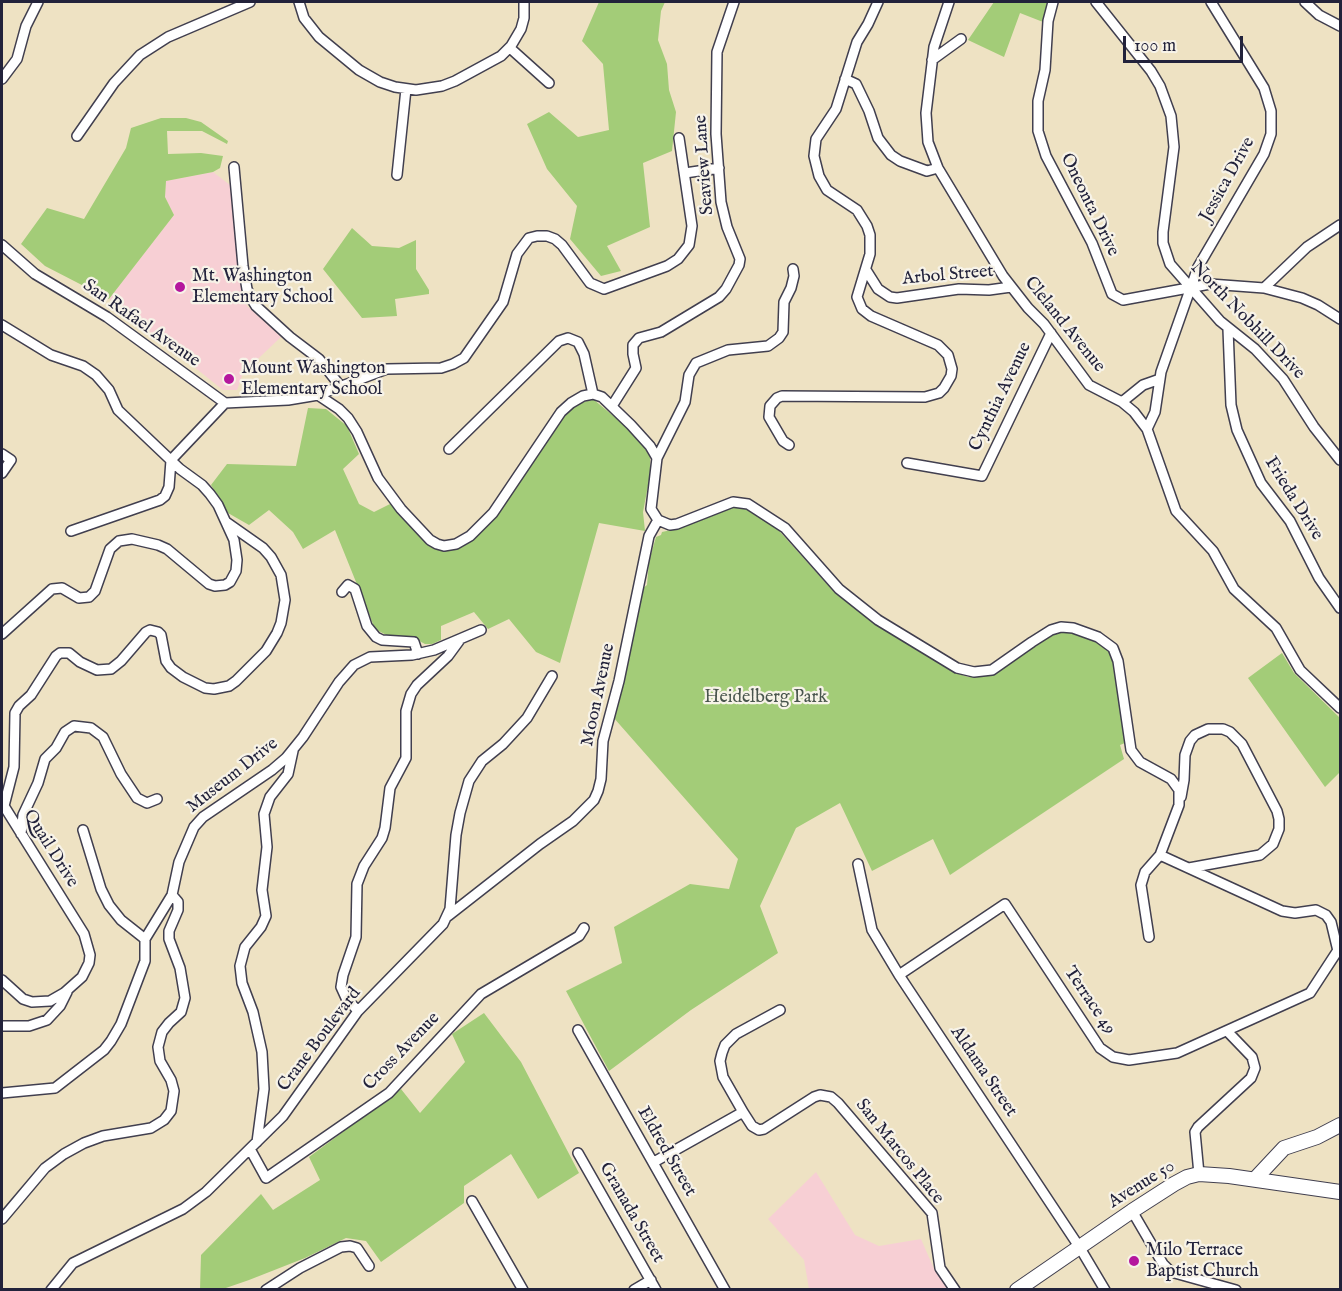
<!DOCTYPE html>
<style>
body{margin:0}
#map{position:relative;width:1342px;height:1291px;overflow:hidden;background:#eee2c3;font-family:"IM FELL English",serif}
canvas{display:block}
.frame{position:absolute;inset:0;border:3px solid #22223b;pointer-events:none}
.scale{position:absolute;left:1123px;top:36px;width:120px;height:27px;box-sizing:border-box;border:3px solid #22223b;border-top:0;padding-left:8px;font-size:18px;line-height:21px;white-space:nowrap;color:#22223b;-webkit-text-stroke:4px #f7f3e8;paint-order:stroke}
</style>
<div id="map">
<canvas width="1342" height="1291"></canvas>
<div class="frame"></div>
<div class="scale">100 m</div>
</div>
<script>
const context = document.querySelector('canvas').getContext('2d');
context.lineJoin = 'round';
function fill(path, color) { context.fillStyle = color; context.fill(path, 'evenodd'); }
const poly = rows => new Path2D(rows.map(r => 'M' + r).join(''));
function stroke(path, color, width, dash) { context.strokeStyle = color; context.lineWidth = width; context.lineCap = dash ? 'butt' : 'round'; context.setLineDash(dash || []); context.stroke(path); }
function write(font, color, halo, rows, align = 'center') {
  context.font = font + ' "IM FELL English",serif'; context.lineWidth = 4.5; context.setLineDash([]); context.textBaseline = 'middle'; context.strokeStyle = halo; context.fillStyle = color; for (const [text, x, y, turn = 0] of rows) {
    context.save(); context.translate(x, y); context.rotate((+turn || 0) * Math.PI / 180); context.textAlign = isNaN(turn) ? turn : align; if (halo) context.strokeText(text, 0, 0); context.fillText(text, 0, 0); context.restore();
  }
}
fill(poly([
 [213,172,230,185,239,275,247,306,281,337,243,373,237,390,223,390,109,299,174,215,165,197,166,181],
 [816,1172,855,1235,879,1246,921,1239,934,1269,947,1289,809,1289,804,1260,768,1219]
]), '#f7cfd4');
fill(poly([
 [599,2,665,2,661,11,658,40,667,64,669,90,676,112,672,151,643,163,650,227,607,246,621,271,601,276,570,239,577,206,547,169,527,124,549,112,578,137,609,130,603,64,582,41],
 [994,2,1049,2,1043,22,1020,13,1004,57,968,40],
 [161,118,186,118,201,122,228,141,227,144,202,131,167,131,168,154,201,153,223,156,220,168,213,172,166,181,165,197,174,215,109,299,45,266,21,244,47,208,84,219,126,148,131,128],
 [352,228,372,246,399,248,416,240,416,269,429,290,429,294,395,299,397,316,362,318,323,269],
 [593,399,635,434,650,456,650,475,643,512,645,531,599,523,560,663,536,652,509,619,488,629,474,612,441,626,441,640,432,644,425,644,412,637,390,637,375,629,335,530,303,549,293,532,269,510,249,525,228,513,211,485,227,464,296,466,308,408,326,409,347,426,359,454,343,469,359,504,374,512,392,503,446,549,457,549,473,539,512,494,571,407],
 [732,507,747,509,773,524,834,592,877,625,953,672,968,677,992,675,1046,638,1061,631,1069,630,1099,642,1109,650,1116,664,1125,743,1120,745,1124,759,950,875,933,839,872,871,840,803,796,828,760,906,778,953,691,1010,609,1071,566,991,622,963,614,927,690,884,729,889,738,859,613,717,624,679,642,589,647,585,649,561,656,537,661,535,662,532,680,528],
 [1282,653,1294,673,1340,718,1340,772,1325,787,1248,678],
 [484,1013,521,1062,579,1173,538,1199,511,1154,464,1186,464,1203,381,1262,366,1241,346,1238,305,1258,249,1280,223,1289,200,1290,201,1255,261,1194,273,1210,320,1180,309,1157,401,1089,420,1113,465,1062,452,1034]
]), '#a3cc78');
const street = poly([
 [299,2,304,18,319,37,359,70,380,82,395,87,416,90,442,86,455,81,501,56,511,46,521,29,524,18,524,2],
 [949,2,934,47,926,113,928,142,938,168,1003,276,1028,308,1044,324,1089,385,1122,402,1134,412,1147,429,1176,511,1213,551,1234,589,1276,628,1300,670,1340,708],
 [1053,2,1048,21,1045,70,1038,101,1038,131,1046,156,1092,243,1112,294,1123,300,1210,284,1264,288,1302,298,1318,305,1340,319],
 [1096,2,1151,71,1160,86,1171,116,1174,147,1163,232,1163,243,1170,264,1220,321,1255,349,1283,379,1314,427,1340,460],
 [1305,2,1319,15,1340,26],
 [510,48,549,83],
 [932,60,961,39],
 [2,79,17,59,26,26,38,2],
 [845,79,856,84,869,111,878,138,891,155,900,161,927,171,938,168],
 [77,136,114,83,140,55,168,37,250,2],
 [234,167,243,266,247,289,251,298,256,306,290,337,319,359,341,387],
 [685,173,719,168],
 [397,175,406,89],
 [2,245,35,274,107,317,225,403,288,400,318,395,339,409,348,418,357,432,378,478,401,509,430,540,437,544,444,546,456,544,470,536,493,513,561,412,571,403,583,396,593,394,602,397,631,425,650,446,657,458,651,509,658,520,670,525,677,524,733,502,748,504,785,528,839,589,878,620,957,668,974,672,992,670,1032,642,1051,630,1061,627,1073,628,1098,637,1113,648,1118,661,1131,750,1140,762,1171,779,1179,790,1179,805,1160,855,1282,911,1295,913,1316,910,1326,915,1331,922,1338,951],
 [866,270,878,289,890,297,897,298,959,289,989,290,1011,287],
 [1264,288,1307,247,1340,225],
 [2,325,51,355,83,366,96,375,109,390,118,410,180,469,202,485,210,494,218,505,234,540,237,560,236,571,230,582,225,585,215,586,209,584,167,549,158,545,132,539,119,541,110,549,95,591,89,597,79,598,62,588,52,589,2,634],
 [1228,329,1231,405,1237,430,1261,483,1290,521,1319,578,1340,608],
 [318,395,387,369,441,368,453,364,464,358,503,302,517,254,529,238,537,236,547,236,555,239,562,245,590,283,604,289,667,266,678,259,689,245,692,226,679,138],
 [1122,402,1143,385,1160,379],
 [612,406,636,368,633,354,633,345,639,338,661,332,719,297,726,289,739,265,740,259,727,227,721,202,716,134,717,52,734,2],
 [1147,429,1155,412,1161,372,1198,267,1264,154,1271,134,1271,111,1264,88,1211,2],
 [789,445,783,441,769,417,770,406,777,398,782,396,925,397,939,393,944,388,951,376,952,369,948,355,938,345,871,316,862,309,857,297,870,254,870,235,867,226,857,210,827,190,819,176,814,156,816,139,836,109,857,42,868,24,878,2],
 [449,449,559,341,568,338,578,342,584,354,593,394],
 [2,454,11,460,2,473],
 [657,458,685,402,689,375,696,363,728,350,768,346,779,338,783,332,784,302,791,288,794,276,793,269],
 [171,460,225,403],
 [907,463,982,476,1051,333],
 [71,531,160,500,165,496,169,487,171,460],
 [342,592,348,585,355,589,367,626,376,637,382,640,414,642,418,654],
 [1181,797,1184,780,1185,755,1190,741,1195,735,1208,729,1223,729,1230,732,1242,744,1277,811,1279,819,1279,829,1273,844,1260,855,1189,868],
 [83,830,101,889,109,905,121,920,145,939],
 [21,834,23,815,38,783,45,759,56,748,65,732,74,726,91,728,103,737,121,774,137,798,147,803,157,799],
 [858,864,872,930,899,975,1080,1248,1105,1290],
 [448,916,540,844,573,821,594,800,598,791,601,779,603,741,619,681,649,536,658,520],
 [1149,937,1141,885,1145,872,1160,855],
 [899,975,1005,904,1100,1048,1113,1057,1129,1060,1177,1053,1310,993,1340,947],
 [2,980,23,999,32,1002,50,1001,64,993,82,977,89,963,90,955,84,934,4,806,14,767,15,713,19,706,31,695,56,656,60,653,69,653,80,662,97,670,111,669,121,661,146,632,150,630,158,632,161,635,166,661,171,668,183,677,205,688,214,689,229,686,236,681,266,651,277,633,281,623,285,600,281,575,271,557,263,548,226,522],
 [358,1011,346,998,341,987,343,975,356,937,357,884,364,866,382,838,385,828,390,788,406,758,406,711,411,694,417,685,448,656,459,641],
 [2,1026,29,1026,47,1020,60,1006,67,992],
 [578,1030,725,1290],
 [2,1093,55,1088,104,1050,111,1041,121,1024,145,961,145,939,172,895,179,862,194,827,203,817,272,770,286,758,303,737,339,682,354,665,370,657,412,655,434,650,481,630],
 [743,1112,723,1077,720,1061,722,1053,725,1045,736,1034,780,1010],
 [257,1142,264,1089,262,1052,253,1012,242,983,240,966,245,947,261,927,266,916,262,890,267,847,264,814,270,797,288,774,293,751],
 [250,1149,266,1178,389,1093,481,994,579,936,584,928],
 [578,1153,656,1290],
 [654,1162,743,1112,752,1126,759,1130,764,1129,814,1097,820,1095,831,1097,838,1103,932,1213,940,1268,955,1290],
 [1199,1174,1195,1132,1198,1127,1251,1078,1255,1068,1252,1057,1227,1031],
 [472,1201,523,1290],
 [1132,1211,1163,1264,1171,1272,1236,1290],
 [2,1219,45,1168,64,1154,84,1143,103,1136,151,1128,164,1120,171,1111,174,1091,171,1080,160,1061,158,1047,162,1032,169,1023,181,1012,185,998,180,968,169,939,169,931,178,910,178,902,172,895],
 [51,1290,73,1263,183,1209,206,1192,283,1116,358,1011,443,924,450,909,456,835,460,813,469,781,482,761,503,744,527,718,552,676],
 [266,1290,300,1268,341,1247,350,1246,357,1248,369,1266],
 [634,1290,651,1280]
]);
const secondary = poly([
 [1255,1179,1284,1148,1317,1137,1340,1125],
 [1017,1290,1132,1211,1174,1184,1187,1177,1199,1174,1229,1176,1340,1192]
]);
stroke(street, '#413f4f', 12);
stroke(secondary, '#413f4f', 16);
stroke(street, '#fff', 9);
stroke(secondary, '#fff', 14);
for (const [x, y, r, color] of [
 [180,287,6,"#b5179e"],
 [229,379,6,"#b5179e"],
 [1134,1261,6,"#b5179e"]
]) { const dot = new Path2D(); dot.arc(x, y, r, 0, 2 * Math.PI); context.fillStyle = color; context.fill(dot); stroke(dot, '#f7f3e8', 2); }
write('18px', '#22223b', '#f7f3e8', [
 ["Seaview Lane",705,165,-94],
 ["Jessica Drive",1228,180,-61],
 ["Oneonta Drive",1089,205,64],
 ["Arbol Street",948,276,-5],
 ["North Nobhill Drive",1247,321,46],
 ["San Rafael Avenue",141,324,35],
 ["Cleland Avenue",1064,325,51],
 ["Cynthia Avenue",1001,397,-64],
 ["Frieda Drive",1293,499,58],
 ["Moon Avenue",599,695,-78],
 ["Museum Drive",233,776,-38],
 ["Quail Drive",50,849,58],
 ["Terrace 49",1089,1001,56],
 ["Crane Boulevard",320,1040,-53],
 ["Cross Avenue",402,1052,-46],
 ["Aldama Street",983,1072,56],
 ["Eldred Street",666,1152,60],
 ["San Marcos Place",899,1152,51],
 ["Avenue 50",1142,1185,-32],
 ["Granada Street",631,1213,60]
]);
write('18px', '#22223b', '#f7f3e8', [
 ["Mt. Washington",192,277],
 ["Elementary School",192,298],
 ["Mount Washington",241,369],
 ["Elementary School",241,390],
 ["Milo Terrace",1146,1251],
 ["Baptist Church",1146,1272]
], 'left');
write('18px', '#49554d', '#f7f3e8', [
 ["Heidelberg Park",766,698]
]);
</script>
